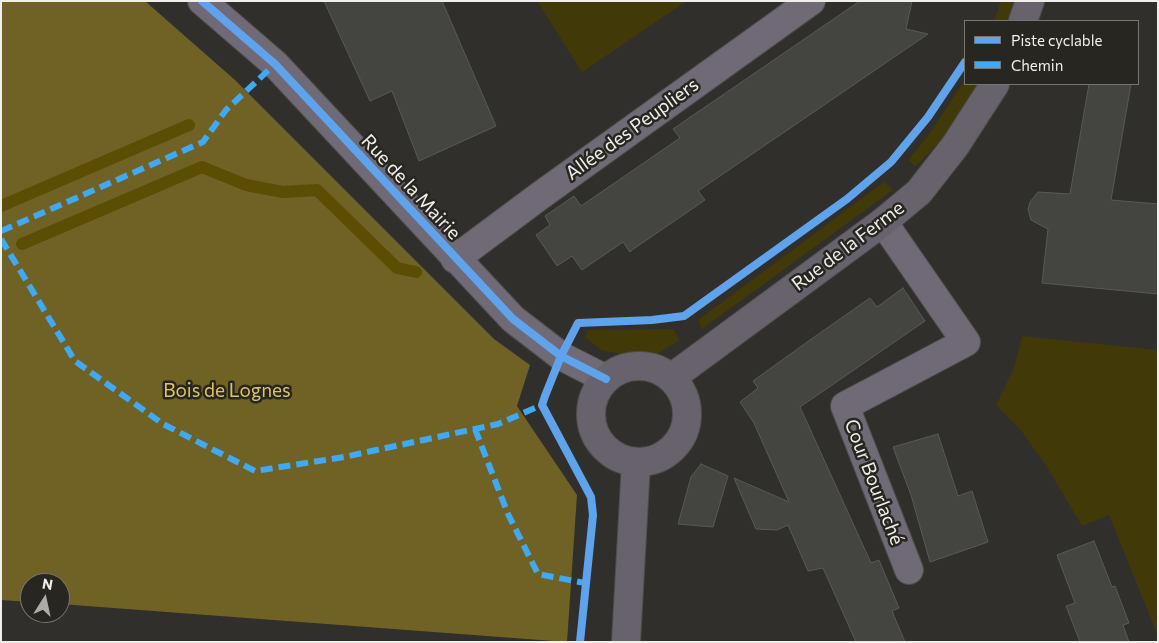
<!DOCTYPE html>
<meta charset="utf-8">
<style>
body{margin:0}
#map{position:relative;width:1159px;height:643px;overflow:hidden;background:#302f2b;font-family:Commissioner,sans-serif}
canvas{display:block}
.frame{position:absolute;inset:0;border:2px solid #f0efeb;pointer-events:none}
.legend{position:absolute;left:964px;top:20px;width:175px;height:65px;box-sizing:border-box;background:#272620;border:1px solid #777671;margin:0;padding:6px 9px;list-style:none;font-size:15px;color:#f0efeb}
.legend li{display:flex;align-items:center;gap:10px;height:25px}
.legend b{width:25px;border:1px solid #777671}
.north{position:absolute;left:20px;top:573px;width:50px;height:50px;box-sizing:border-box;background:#272620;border:1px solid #777671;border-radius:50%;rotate:10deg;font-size:14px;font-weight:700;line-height:20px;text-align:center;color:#f0efeb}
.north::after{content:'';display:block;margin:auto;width:18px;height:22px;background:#adaca8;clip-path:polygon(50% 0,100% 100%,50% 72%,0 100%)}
</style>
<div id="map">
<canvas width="1159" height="643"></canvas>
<div class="frame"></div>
<ul class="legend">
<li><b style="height:6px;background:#60a3ed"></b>Piste cyclable</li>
<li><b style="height:6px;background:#3fa9f5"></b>Chemin</li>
</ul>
<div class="north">N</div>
</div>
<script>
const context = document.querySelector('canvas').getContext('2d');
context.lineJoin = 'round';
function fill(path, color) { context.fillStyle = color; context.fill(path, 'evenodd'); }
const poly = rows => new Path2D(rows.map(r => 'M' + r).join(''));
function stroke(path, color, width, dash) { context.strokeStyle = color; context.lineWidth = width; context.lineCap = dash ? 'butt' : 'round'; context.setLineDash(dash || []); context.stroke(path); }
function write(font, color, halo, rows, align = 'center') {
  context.font = font + ' Commissioner,sans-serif'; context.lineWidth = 5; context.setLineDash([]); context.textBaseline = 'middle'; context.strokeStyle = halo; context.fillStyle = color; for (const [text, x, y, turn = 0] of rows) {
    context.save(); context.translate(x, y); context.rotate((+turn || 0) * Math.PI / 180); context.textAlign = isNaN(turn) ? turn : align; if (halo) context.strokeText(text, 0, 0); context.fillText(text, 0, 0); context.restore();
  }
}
fill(poly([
 [537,1,687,1,582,72],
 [1001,1,1015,1,1007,21,994,21],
 [965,80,965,84,977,84,964,108,938,144,916,166,908,161,930,133],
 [884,182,893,190,702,329,698,320],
 [674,329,679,341,657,354,622,354,601,350,585,337,588,330],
 [1022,336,1158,350,1158,636,1109,515,1082,526,1047,467,1020,429,996,405,1014,368]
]), '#423908');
fill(poly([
 [1,1,145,1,235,80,494,339,530,365,517,406,577,495,567,642,60,604,60,583,30,583,30,602,1,600]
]), '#706225');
stroke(poly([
 [1,206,189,125],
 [22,244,202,167,246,185,283,192,317,190,397,268,416,272]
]), '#5c4d04', 12);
const building = poly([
 [324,1,442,1,496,126,419,161,392,91,370,101,324,1],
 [860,1,912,1,906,29,928,34,698,191,705,200,632,250,630,252,623,242,582,270,572,256,557,266,536,235,550,225,545,216,574,196,581,206,680,138,673,129,860,1],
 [1089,84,1131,84,1111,200,1158,204,1158,294,1042,283,1048,229,1031,220,1028,209,1030,202,1038,192,1070,194,1089,84],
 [903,288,925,321,800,407,871,563,879,560,899,608,892,611,905,642,856,642,823,568,808,571,788,525,777,530,756,529,734,478,789,502,754,423,740,402,758,388,753,381,810,340,870,298,877,307,903,288],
 [938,434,958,496,972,491,988,542,930,562,911,495,893,447,938,434],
 [701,464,728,476,713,527,678,524,691,477,701,464],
 [1094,541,1112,587,1115,586,1129,623,1123,625,1129,642,1080,642,1066,606,1075,603,1057,555,1094,541]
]);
fill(building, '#444441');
stroke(building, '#595956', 1);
const street = poly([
 [202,1,275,64,513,319,561,356,606,379],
 [883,222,966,342,845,406,909,570],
 [455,259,541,195,811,1]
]);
const secondary = poly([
 [1023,21,1030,1],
 '591 414a48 48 0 1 1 96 0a48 48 0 1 1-96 0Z',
 [671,378,883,222,919,192,955,146,995,84],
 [626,642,636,463]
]);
stroke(street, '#4e4d4b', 30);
stroke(secondary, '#4e4d4b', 30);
stroke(street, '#6f6a76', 28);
stroke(secondary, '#67626c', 28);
stroke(poly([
 [1,231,203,142,226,110,275,64],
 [1,239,75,361,163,424,255,471,344,457,498,424,542,405],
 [475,429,508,514,538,574,585,583]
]), '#3fa9f5', 6, [12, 6]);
stroke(poly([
 [202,1,275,64,513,319,561,356,606,379],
 [580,642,593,515,591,497,542,405,545,396,561,356,578,323,652,320,684,316,847,199,891,162,928,117,965,62]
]), '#60a3ed', 8);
write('19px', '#f0efeb', '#272620', [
 ["Allée des Peupliers",632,129,-36],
 ["Rue de la Mairie",411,187,47],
 ["Rue de la Ferme",848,246,-37],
 ["Cour Bourlaché",874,482,69]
]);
write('19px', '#dcc464', '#272620', [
 ["Bois de Lognes",227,391]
]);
</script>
